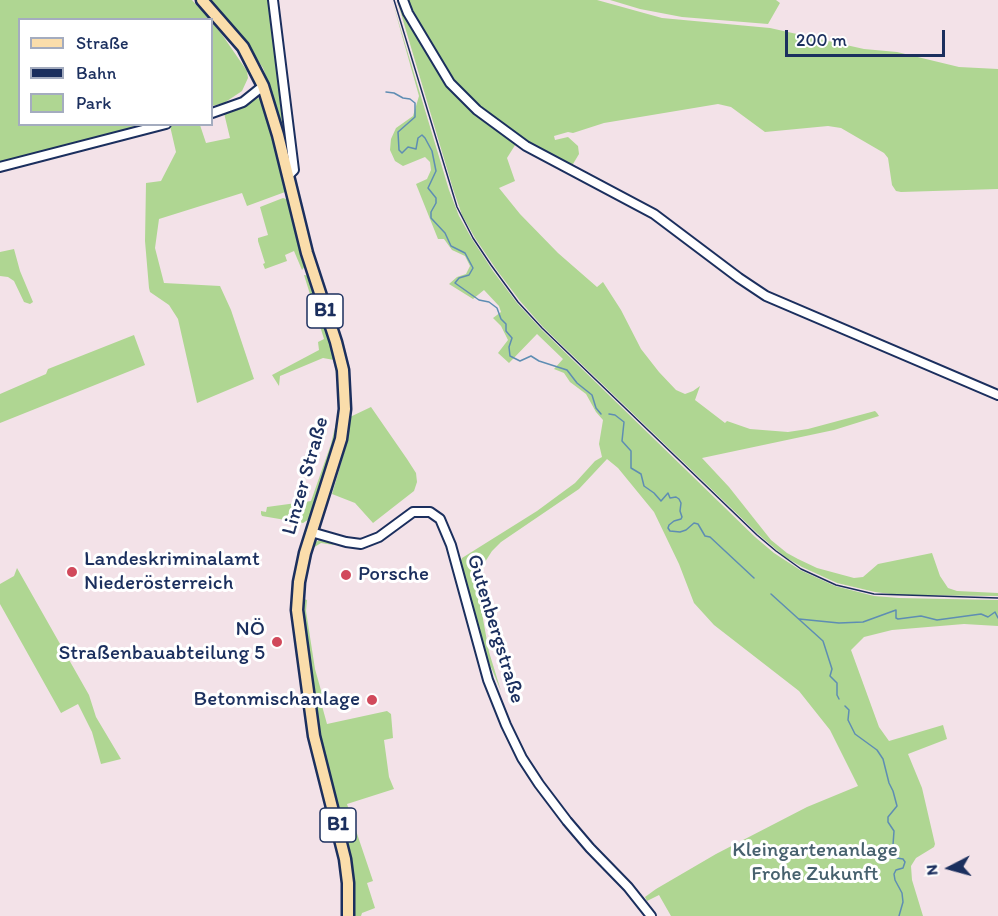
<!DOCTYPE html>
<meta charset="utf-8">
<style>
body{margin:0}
#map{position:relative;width:998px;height:916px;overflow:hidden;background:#f3e2e8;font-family:Itim,sans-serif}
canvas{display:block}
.legend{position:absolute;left:18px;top:18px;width:195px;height:108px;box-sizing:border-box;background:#fff;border:2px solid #a4acbf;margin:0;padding:8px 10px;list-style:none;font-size:18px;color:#1b2f5e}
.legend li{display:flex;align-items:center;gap:12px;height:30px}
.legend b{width:30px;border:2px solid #a4acbf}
.north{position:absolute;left:920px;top:838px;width:60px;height:60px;-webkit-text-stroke:4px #fff;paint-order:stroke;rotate:264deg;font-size:16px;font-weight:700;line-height:24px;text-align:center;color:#1b2f5e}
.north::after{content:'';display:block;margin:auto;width:21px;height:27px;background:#1b2f5e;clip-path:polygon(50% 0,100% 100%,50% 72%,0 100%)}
.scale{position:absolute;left:785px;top:30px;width:160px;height:27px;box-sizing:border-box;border:3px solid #1b2f5e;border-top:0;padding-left:8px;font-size:18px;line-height:21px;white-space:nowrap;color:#1b2f5e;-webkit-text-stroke:4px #fff;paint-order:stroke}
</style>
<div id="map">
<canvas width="998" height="916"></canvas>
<ul class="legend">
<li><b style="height:8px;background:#faddab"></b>Straße</li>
<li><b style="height:8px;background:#1b2f5e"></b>Bahn</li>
<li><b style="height:16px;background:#afd692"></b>Park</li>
</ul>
<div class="north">N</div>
<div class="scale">200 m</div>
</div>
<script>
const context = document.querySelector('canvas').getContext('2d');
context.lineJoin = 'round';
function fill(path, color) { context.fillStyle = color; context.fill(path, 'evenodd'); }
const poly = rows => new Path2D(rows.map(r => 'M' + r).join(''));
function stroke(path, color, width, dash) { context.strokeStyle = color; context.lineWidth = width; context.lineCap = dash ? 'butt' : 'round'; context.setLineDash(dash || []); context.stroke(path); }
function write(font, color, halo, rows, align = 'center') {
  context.font = font + ' Itim,sans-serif'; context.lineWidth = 6; context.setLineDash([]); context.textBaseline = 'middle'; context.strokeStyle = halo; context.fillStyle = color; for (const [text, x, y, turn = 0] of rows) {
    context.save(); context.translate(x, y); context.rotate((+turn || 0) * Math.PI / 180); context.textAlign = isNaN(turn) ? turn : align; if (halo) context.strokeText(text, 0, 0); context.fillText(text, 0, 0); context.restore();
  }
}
fill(poly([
 [0,0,192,0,209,19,20,20,20,124,145,125,0,163],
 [208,0,268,0,289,150,286,150,272,94,263,68,243,39],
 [392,0,449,190,459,216,472,239,493,271,517,303,541,329,755,537,774,553,800,570,835,586,874,596,899,598,998,600,998,626,964,624,892,630,864,637,851,650,879,727,889,741,943,725,947,739,908,754,922,788,935,844,934,847,916,858,911,866,912,880,923,916,671,916,659,895,647,901,645,897,656,889,716,854,807,807,858,786,830,730,799,691,714,625,694,603,679,564,654,512,618,468,607,459,579,489,501,542,492,551,485,562,480,579,479,597,489,652,501,691,478,636,460,563,462,558,537,511,575,483,595,461,602,457,599,444,603,420,596,412,586,394,570,382,564,373,554,369,563,359,537,334,509,363,498,353,508,340,501,326,493,318,501,312,499,306,484,290,473,299,449,284,457,277,466,274,470,266,465,256,452,250,444,239,438,239,416,184,427,179,431,170,430,162,425,157,403,166,395,161,390,150,391,139,396,128,413,116,419,96],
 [397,0,400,0,442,77,517,142,507,158,515,181,499,188,520,214,558,253,597,287,603,282,621,310,641,349,659,372,676,390,685,394,693,391,700,386,695,400,725,423,727,421,750,429,788,432,808,429,875,411,877,413,879,416,834,430,702,458,729,487,771,540,787,553,798,559,817,568,854,578,863,577,878,564,932,553,940,576,948,588,957,591,998,593,998,596,899,595,875,592,837,583,802,567,785,557,758,534,543,327,520,301,496,269,475,238,462,215,453,189],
 [406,0,597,0,662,18,770,28,864,49,897,52,959,67,998,69,998,189,901,192,896,191,892,185,888,158,884,153,841,128,828,126,765,132,731,107,718,104,604,123,573,133,568,132,554,136,555,140,568,137,578,146,579,154,573,164,568,165,528,144,488,116,452,81,410,12],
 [610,0,776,0,780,3,768,24,682,17,640,9],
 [212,22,223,36,247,71,248,78,242,91,224,103,212,106],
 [258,98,263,100,272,128,286,188,285,192,247,206,242,193,159,219,155,248,164,283,220,286,231,310,254,379,197,403,178,319,169,305,150,292,149,288,145,241,146,183,161,181,176,152,170,126,200,125,206,143,230,138,224,113,236,110],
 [283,198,289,200,306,265,302,270,294,251,285,255,287,261,265,269,263,264,265,263,258,241,258,238,268,235,260,207],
 [14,249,20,271,33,302,30,304,24,302,14,281,8,277,0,276,0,252],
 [304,275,310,276,320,303,341,380,340,427,312,517,303,523,262,516,261,514,261,511,266,512,267,507,311,501,331,444,338,415,338,387,334,360,323,358,280,376,279,386,272,375,319,350,318,342,324,339],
 [134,335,145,365,0,423,0,394,46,374,48,369],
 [371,407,407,459,416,473,417,482,414,491,373,523,355,503,332,494,345,450,350,417],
 [320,540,331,541,334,545,321,543,313,548,306,579,304,599,307,600,306,611,315,669,322,694,319,695,327,724,387,711,391,714,393,738,384,740,389,777,394,789,347,804,373,881,367,883,375,908,362,913,361,916,350,916,303,634,302,600,306,565,313,543],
 [17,568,89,695,96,717,121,759,101,764,92,732,78,704,61,713,0,604,0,584,14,576]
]), '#afd692');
stroke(poly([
 [386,92,394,93,403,98,410,99,415,103,415,117,398,132,399,150,402,153,408,147,416,149,418,138,422,135,425,138,432,151,436,171,428,188,436,198,436,203,431,212,431,218,445,233,451,246,465,253,473,268,469,275,459,278,455,283,479,300,489,302,497,308,501,319,506,324,506,331,512,338,509,347,510,356,520,361,531,356,539,361,567,370,577,383,592,395,596,408,601,414],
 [609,414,615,415,624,422,622,441,631,451,631,468,641,474,644,486,654,493,661,501,668,493,670,498,676,497,679,499,681,503,680,511,682,517,681,519,674,521,669,525,668,528,670,531,680,532,686,530,694,523,698,524,705,536,710,537,754,578],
 [771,594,823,641,832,669,830,676,837,683,837,695,839,699],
 [799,619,839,623,863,622,896,610,896,618,898,619,921,616,937,620,981,614,988,617,995,612,998,618],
 [845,706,849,710,848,720,855,734,877,750,883,759,889,783,893,791,897,806,888,817,888,822,894,831,893,845,897,853,897,858,903,859,905,862,903,868,896,870,894,874,895,880,902,893,903,902,899,916]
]), '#5e8db3', 1.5);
const tertiary = poly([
 [273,0,294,170,288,176],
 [403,0,408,13,450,83,477,110,526,146,654,214,739,278,766,296,998,395],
 [212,113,243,102,263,86],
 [0,167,166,124],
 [311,532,346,542,361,544,379,537,413,512,430,512,440,519,451,545,488,680,506,725,522,758,539,784,567,821,590,848,628,887,651,916]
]);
const primary = poly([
 [202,0,243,47,263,86,278,135,307,253,336,342,343,370,345,409,341,439,305,553,299,582,297,610,314,736,345,859,348,883,348,916]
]);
stroke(tertiary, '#1b2f5e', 12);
stroke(primary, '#1b2f5e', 15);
stroke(tertiary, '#fff', 8);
stroke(primary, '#faddab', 10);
stroke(poly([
 [394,0,457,207,473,238,491,265,518,302,542,328,757,535,776,551,801,569,836,585,874,594,998,598]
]), '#1b2f5e', 1.5);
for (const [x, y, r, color] of [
 [72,572,6,"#d1495b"],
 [346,575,6,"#d1495b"],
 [277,642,6,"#d1495b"],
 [372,700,6,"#d1495b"]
]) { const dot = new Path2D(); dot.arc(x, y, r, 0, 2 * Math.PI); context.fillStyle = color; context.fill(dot); stroke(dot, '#fff', 2); }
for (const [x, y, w] of [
 [325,311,36],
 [338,825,36]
]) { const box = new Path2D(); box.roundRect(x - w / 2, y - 17, w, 34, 4.5); context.fillStyle = '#fff'; context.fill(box); stroke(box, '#1b2f5e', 1.5); }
write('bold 20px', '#1b2f5e', null, [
 ["B1",325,311],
 ["B1",338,825]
]);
write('21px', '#1b2f5e', '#fff', [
 ["Linzer Straße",306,476,-74],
 ["Gutenbergstraße",495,629,73]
]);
write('21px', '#1b2f5e', '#fff', [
 ["Landeskriminalamt",84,560],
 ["Niederösterreich",84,584],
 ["Porsche",358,575],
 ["NÖ",265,630,"right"],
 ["Straßenbauabteilung 5",265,654,"right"],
 ["Betonmischanlage",360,700,"right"]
], 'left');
write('21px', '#47616e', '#fff', [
 ["Kleingartenanlage",815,851],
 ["Frohe Zukunft",815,875]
]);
</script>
